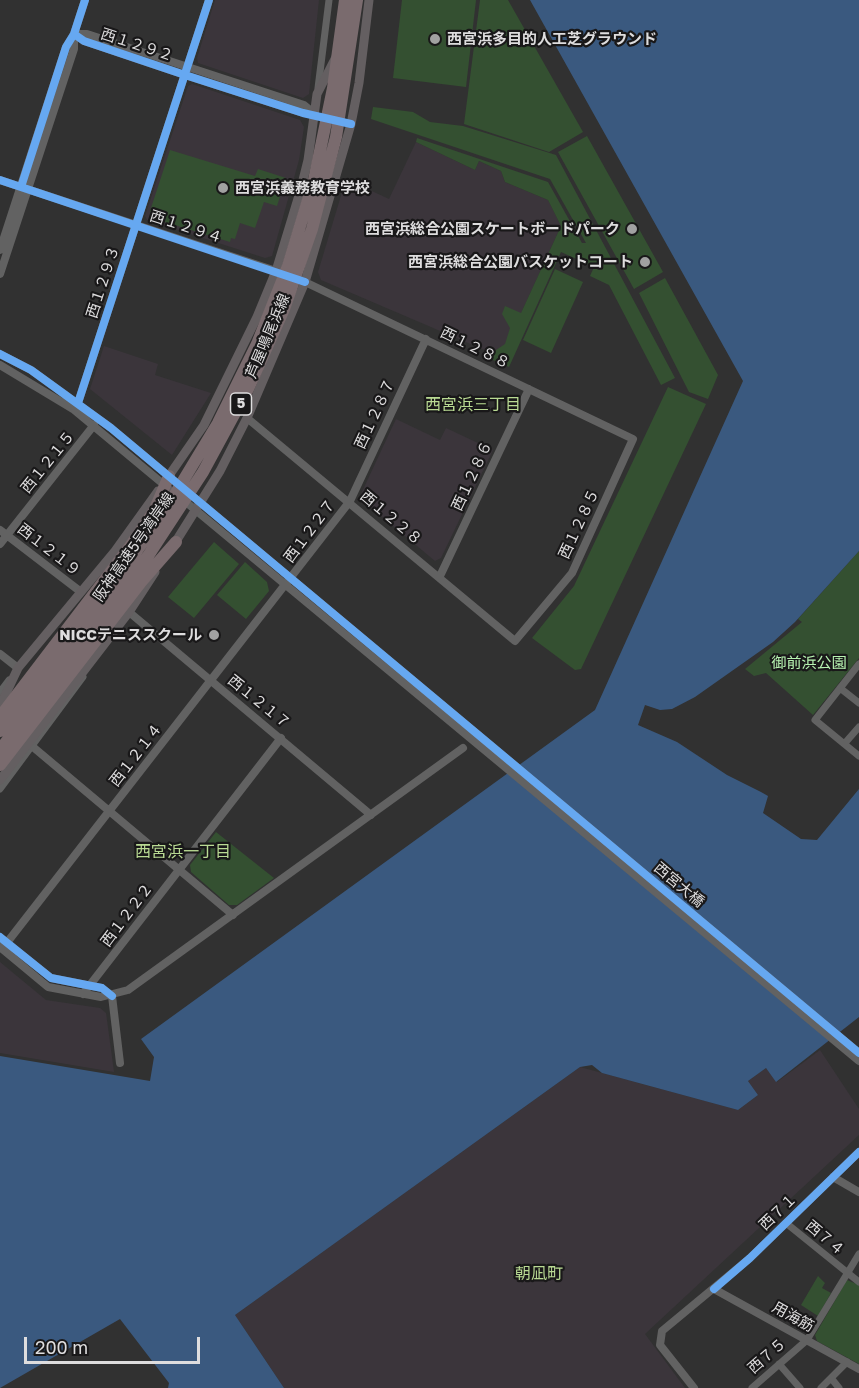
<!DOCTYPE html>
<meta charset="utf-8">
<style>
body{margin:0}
#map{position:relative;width:859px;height:1388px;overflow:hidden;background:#313131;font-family:"Golos Text",sans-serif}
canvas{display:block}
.scale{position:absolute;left:24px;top:1337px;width:176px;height:27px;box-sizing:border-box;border:3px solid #deddde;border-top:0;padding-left:8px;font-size:18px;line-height:21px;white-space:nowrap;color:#deddde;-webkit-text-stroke:4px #191819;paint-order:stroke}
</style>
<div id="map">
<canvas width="859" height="1388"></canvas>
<div class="scale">200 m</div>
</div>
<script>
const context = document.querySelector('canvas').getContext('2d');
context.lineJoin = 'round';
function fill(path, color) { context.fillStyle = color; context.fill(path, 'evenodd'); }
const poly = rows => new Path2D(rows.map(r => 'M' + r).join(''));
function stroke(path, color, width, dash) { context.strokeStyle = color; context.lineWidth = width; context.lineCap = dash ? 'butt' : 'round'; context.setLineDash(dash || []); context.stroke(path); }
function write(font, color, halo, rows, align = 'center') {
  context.font = font + ' "Golos Text","Noto Sans JP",sans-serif'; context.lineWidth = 4.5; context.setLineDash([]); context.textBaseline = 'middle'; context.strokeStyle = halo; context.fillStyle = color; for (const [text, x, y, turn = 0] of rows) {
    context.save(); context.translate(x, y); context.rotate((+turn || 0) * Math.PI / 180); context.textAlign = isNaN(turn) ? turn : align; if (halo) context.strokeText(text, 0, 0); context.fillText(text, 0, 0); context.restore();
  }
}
fill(poly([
 [215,0,319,0,309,94,303,98,198,63,197,58],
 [192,84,300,120,304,127,299,160,272,256,265,258,147,220,145,216,188,86],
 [416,142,475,170,479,161,501,171,505,182,548,200,561,226,501,357,321,280,318,272,346,179,389,199],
 [104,346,158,364,155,375,211,393,172,455,90,389],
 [396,419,440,440,446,428,493,450,441,558,435,561,362,500,360,496],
 [0,962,46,1000,100,1008,106,1013,114,1072,0,1053],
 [820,1050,859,1109,859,1135,645,1334,685,1388,284,1388,235,1315,580,1067,738,1110,758,1095,748,1081,766,1068,777,1082]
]), '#3b353b');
fill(poly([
 [402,0,476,0,466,87,393,78],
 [480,0,508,0,583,132,549,152,464,124],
 [373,107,413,112,430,122,463,126,556,155,675,378,661,385,609,285,590,276,594,267,561,252,509,367,484,356,486,350,496,350,505,344,510,328,502,314,505,306,521,313,561,226,548,200,505,182,501,171,479,161,475,170,416,142,417,138,548,182,582,243,586,243,550,179,371,119],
 [587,136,663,272,634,289,558,152],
 [170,150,255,176,258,169,286,178,277,206,264,202,255,228,240,223,235,239,231,238,230,242,155,219,150,211],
 [555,269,583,282,551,353,523,340],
 [665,278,718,375,708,399,689,392,639,293],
 [668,387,706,404,581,669,575,670,532,638,574,586],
 [214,542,239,564,194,618,168,597],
 [859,551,859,658,813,715,766,673,754,676,745,669,802,622,798,619],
 [245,562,267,582,269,591,246,619,217,595],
 [216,832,274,878,237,905,229,905,191,872,190,865],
 [818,1276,825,1283,822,1288,831,1293,818,1316,801,1305],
 [847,1280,859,1285,859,1364,817,1341,815,1335]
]), '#345031');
fill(poly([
 [530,0,859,0,859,551,795,622,773,642,695,697,672,709,660,710,645,705,638,725,677,742,727,775,761,792,768,796,763,813,801,839,817,840,859,789,859,1017,776,1082,766,1068,748,1081,758,1095,738,1110,602,1073,592,1065,580,1067,235,1315,284,1388,168,1388,169,1383,120,1319,0,1388,0,1056,150,1081,154,1057,141,1039,595,710,743,381]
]), '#3a597f');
stroke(poly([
 [318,88,329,0],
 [859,664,815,720,859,756],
 [840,688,859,703],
 [0,692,9,680],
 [845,743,859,727],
 [0,789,83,677],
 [786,1223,859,1282],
 [779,1364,800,1388],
 [831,1378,839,1388],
 [752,1388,807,1340,859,1254],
 [821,1388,847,1362]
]), '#626262', 7);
stroke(poly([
 [74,34,87,34,304,105,315,114],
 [75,34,84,41,185,75,303,113,315,114],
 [0,180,276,271],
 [0,250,66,47,74,34,85,0],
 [0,274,74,49,74,35],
 [0,354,31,370,111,428,859,1053],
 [0,365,73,409,168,488],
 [78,403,209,0],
 [247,418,515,641,572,573,633,439,305,282],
 [181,498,859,1061],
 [0,530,81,592],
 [0,544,94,425],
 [440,576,529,389],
 [129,612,371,815],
 [0,654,18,668],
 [33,747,233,915],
 [0,937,51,978,102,988,112,996],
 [0,947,48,987,101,997,128,990,463,748],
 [2,949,350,501,426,339],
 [83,994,281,738],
 [112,996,120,1063],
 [833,1177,859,1192],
 [714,1289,859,1369],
 [694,1388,660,1345,662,1331,750,1258,859,1152]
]), '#626262', 8);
stroke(poly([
 [166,480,204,425,257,317,276,271,300,192,308,160,317,94,336,57],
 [173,546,220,471,247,418,305,282,351,124,359,83,369,0],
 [0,706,18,668,115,551,158,491],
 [0,780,129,612,155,572]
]), '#645f61', 9);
stroke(poly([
 [0,717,129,548,154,511,169,476],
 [0,731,112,586,166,509,218,423,257,344,288,266,314,180,333,88,345,0],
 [0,750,148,556,203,472,248,389,284,309,312,229,336,137,357,0],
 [0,765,141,582,176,542]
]), '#7a6b6e', 12);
stroke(poly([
 [74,34,84,41,185,75,303,113,351,124],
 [0,180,305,282],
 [21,187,66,47,74,34,85,0],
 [0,354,31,370,111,428,859,1053],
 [78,403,209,0],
 [0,937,51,978,102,988,112,996],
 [714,1289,750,1258,859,1152]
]), '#66a8f1', 8);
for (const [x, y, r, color] of [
 [435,39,6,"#a1a1a1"],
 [223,188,6,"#a1a1a1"],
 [632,229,6,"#a1a1a1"],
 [645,262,6,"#a1a1a1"],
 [214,635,6,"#a1a1a1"]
]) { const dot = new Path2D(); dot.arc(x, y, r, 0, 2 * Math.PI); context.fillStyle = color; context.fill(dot); stroke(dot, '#191819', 2); }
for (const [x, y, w] of [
 [241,404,21]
]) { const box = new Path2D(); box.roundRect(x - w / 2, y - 11, w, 22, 4.5); context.fillStyle = '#191819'; context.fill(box); stroke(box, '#deddde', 1.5); }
write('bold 14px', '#deddde', null, [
 ["5",241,404]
]);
write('bold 15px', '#deddde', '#191819', [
 ["西宮浜多目的人工芝グラウンド",447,39,"left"],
 ["西宮浜義務教育学校",235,188,"left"],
 ["西宮浜総合公園スケートボードパーク",620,229],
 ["西宮浜総合公園バスケットコート",633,262],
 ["NICCテニススクール",202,635]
], 'right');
write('15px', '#deddde', '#191819', [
 ["西１２９２",137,45,18],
 ["西１２９４",186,227,18],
 ["西１２９３",103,282,-72],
 ["芦屋鳴尾浜線",268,336,-67],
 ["西１２８８",475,348,26],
 ["西１２８７",375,414,-65],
 ["西１２１５",48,462,-51],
 ["西１２８６",472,476,-65],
 ["西１２２８",391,518,40],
 ["西１２８５",579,524,-65],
 ["西１２２７",310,531,-53],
 ["阪神高速5号湾岸線",134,547,-55],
 ["西１２１９",49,550,38],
 ["西１２１７",259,702,39],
 ["西１２１４",136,755,-52],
 ["西宮大橋",679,885,40],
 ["西１２２２",127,915,-53],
 ["西７１",778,1212,-44],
 ["西７４",825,1238,40],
 ["用海筋",793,1317,29],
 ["西７５",767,1356,-41]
]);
write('15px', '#b8f4b2', '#191819', [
 ["御前浜公園",809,663]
]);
write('16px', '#b9da93', '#191819', [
 ["西宮浜三丁目",473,405],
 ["西宮浜一丁目",183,852],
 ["朝凪町",539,1274]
]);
</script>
